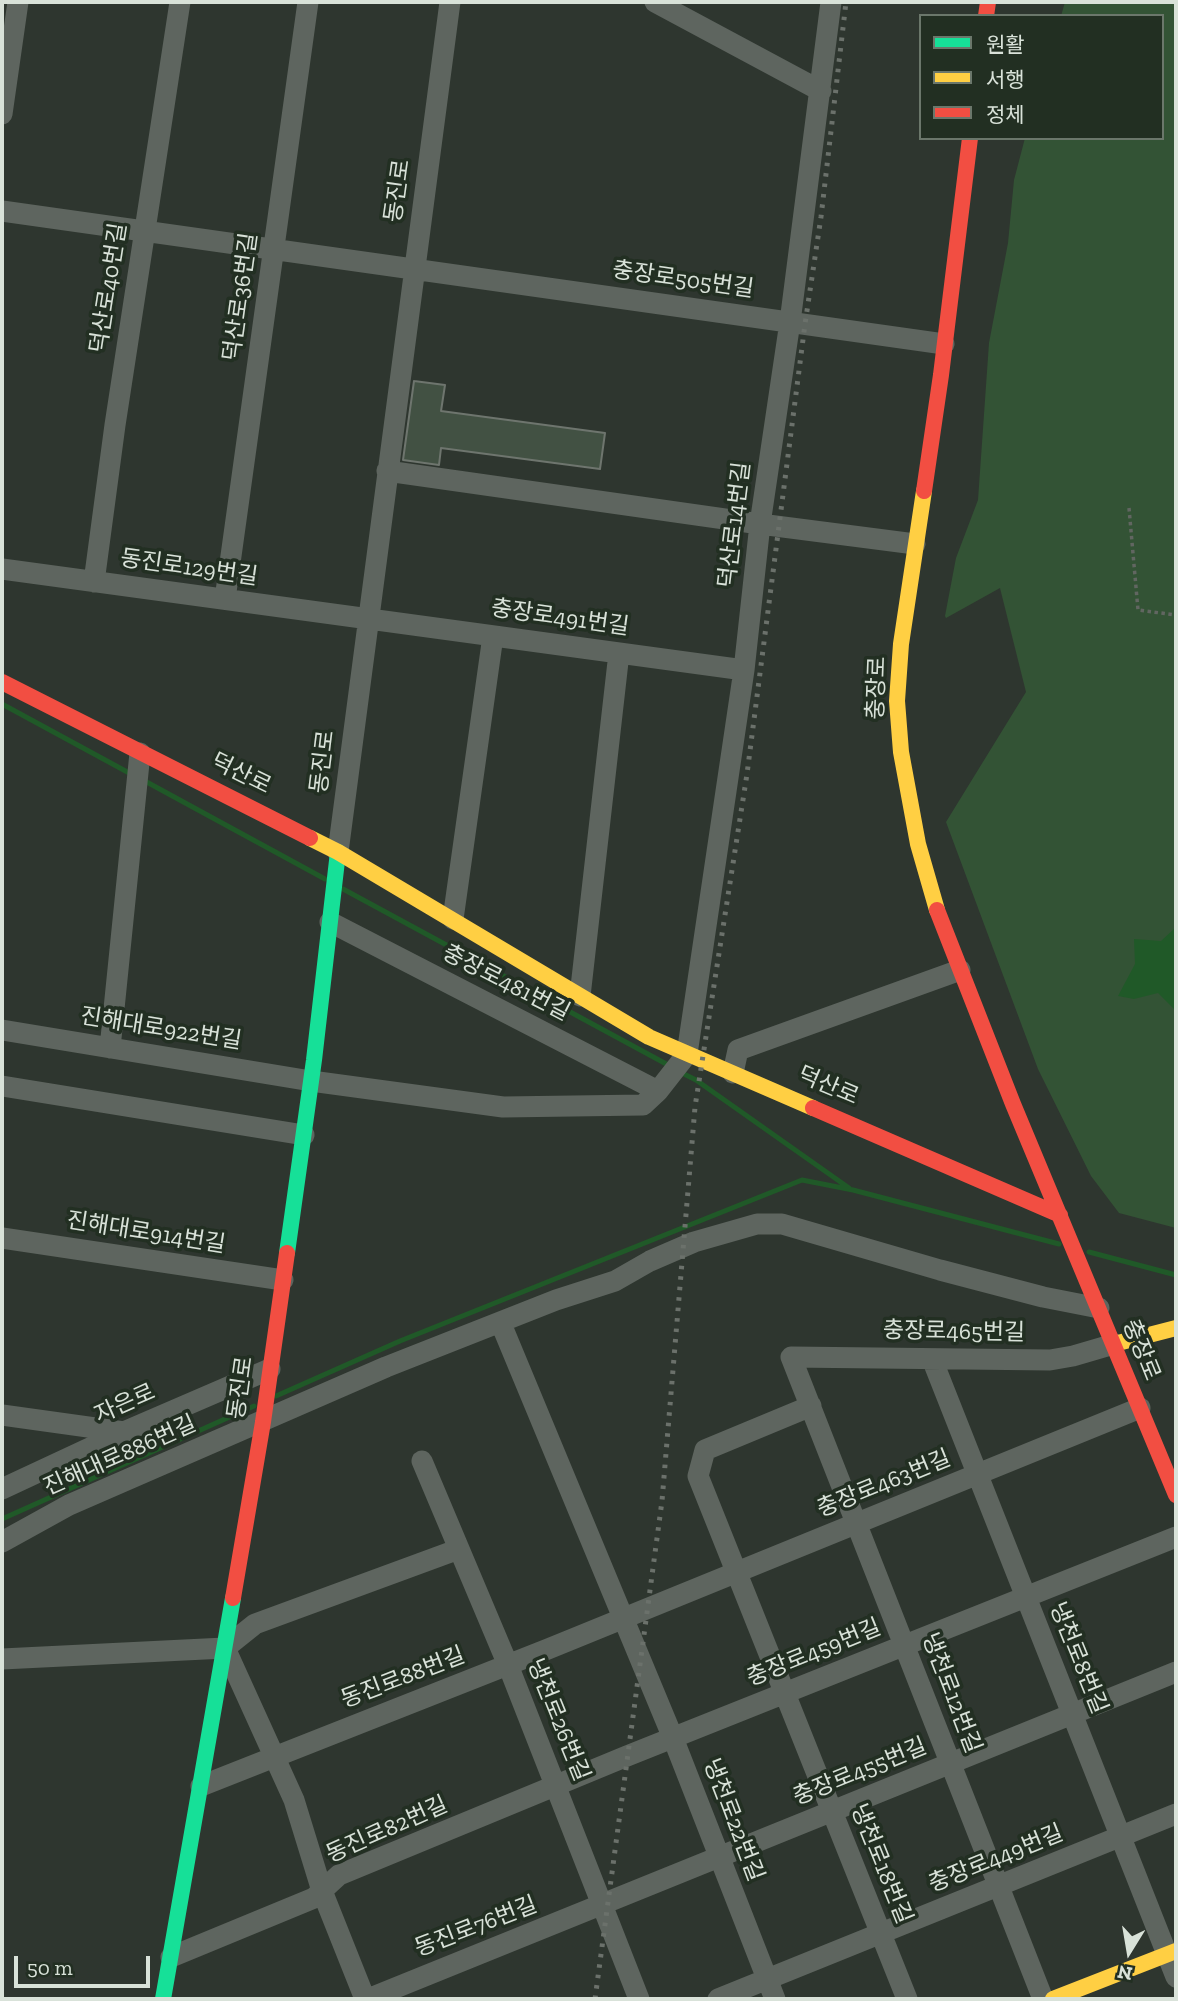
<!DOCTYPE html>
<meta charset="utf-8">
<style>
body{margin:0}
#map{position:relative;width:1178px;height:2001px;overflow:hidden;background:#2e362f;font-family:"Zilla Slab","Noto Sans KR",serif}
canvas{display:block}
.frame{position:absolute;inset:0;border:4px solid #d9e2d9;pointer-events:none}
.legend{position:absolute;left:919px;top:14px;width:245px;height:126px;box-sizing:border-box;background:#222f22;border:2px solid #6b776b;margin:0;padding:9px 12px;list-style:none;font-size:21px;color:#d9e2d9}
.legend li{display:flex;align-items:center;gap:14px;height:35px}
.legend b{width:35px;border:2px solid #6b776b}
.north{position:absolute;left:1094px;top:1917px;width:70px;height:70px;-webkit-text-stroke:5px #222f22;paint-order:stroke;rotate:191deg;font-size:19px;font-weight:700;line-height:28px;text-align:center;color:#d9e2d9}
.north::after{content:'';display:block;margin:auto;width:24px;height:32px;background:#d9e2d9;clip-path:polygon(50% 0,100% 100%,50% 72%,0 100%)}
.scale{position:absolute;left:14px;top:1956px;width:136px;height:32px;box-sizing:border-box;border:4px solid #d9e2d9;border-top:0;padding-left:9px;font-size:21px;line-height:24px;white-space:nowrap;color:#d9e2d9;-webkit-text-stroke:5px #222f22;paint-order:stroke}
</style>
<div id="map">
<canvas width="1178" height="2001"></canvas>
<div class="frame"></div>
<ul class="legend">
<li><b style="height:9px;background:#16e098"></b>원활</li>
<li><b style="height:9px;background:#ffcf43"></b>서행</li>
<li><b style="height:9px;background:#f24e42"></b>정체</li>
</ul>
<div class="north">N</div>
<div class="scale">50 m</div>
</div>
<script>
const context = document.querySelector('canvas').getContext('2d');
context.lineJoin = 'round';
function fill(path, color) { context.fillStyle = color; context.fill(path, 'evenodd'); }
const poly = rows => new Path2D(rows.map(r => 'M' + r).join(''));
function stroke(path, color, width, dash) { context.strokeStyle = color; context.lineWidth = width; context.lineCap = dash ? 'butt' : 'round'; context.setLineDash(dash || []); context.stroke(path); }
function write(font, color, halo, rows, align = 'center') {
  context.font = font + ' "Zilla Slab","Noto Sans KR",serif'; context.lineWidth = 7; context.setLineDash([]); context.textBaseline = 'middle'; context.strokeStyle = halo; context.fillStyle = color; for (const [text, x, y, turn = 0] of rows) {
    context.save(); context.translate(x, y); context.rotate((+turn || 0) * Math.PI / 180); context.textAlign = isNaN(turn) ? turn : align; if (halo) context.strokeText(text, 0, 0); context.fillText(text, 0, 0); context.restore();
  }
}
fill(poly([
 [1065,2,1176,2,1176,1228,1119,1213,1091,1176,1038,1069,946,822,1026,692,1000,588,946,618,945,616,956,558,978,500,989,343,1008,243,1014,180,1025,138,1162,138,1162,16,1061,16]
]), '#335335');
fill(poly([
 [1176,927,1176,1011,1158,993,1134,999,1118,996,1135,964,1134,939,1161,941]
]), '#205928');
stroke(poly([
 [2,704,131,774],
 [143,780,325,879],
 [343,889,670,1066],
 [678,1071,696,1080,849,1188],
 [1089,1252,1176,1275],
 [276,1396,400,1341,802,1180,853,1190,1059,1244],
 [2,1519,254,1406]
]), '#205928', 5);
const building = poly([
 [414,381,445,385,441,411,605,433,600,469,441,448,439,465,403,460,414,381]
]);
fill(building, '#425143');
stroke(building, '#6e756e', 2);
stroke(poly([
 [1129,508,1138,610,1176,615]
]), '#616661', 3.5, [3.5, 3.5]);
stroke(poly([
 [655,2,821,91],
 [2,114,18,2],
 [2,211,944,344],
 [387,471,760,524,915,544],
 [2,569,744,670],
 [94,582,115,425,180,2],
 [225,599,308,2],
 [338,852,450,2],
 [453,919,493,636],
 [330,922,658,1091],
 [580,996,619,653],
 [2,1030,311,1081,503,1107,643,1105,658,1091,687,1054,744,670,760,524,790,322,831,2],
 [110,1048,140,753],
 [733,1073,738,1050,960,970],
 [2,1086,304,1135],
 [2,1238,283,1280],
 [504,1331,673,1738,775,1999],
 [932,1359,1176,1977],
 [811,1406,705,1450,698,1476,907,1999],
 [2,1415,124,1432],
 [422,1461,508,1665,639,1999],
 [2,1489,124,1432,270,1369],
 [2,1542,69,1505,386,1367,556,1300,615,1281,650,1261,694,1242,757,1224,782,1224,940,1270,1043,1297,1099,1308],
 [225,1648,294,1800,322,1891,365,1999],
 [225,1648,255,1624,459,1549],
 [2,1659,225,1648],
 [201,1786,548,1649,1140,1408],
 [171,1957,314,1898,339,1875,627,1756,1176,1537],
 [368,1999,1176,1672],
 [718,1999,1176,1814],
 [1043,1999,791,1357,1050,1360,1073,1356,1114,1344]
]), '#5e655f', 21);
stroke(poly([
 [287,1253,314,1060,338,852],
 [163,1999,233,1598]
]), '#16e098', 16);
stroke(poly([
 [924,491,901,644,897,701,901,752,918,844,937,910],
 [310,838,338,852,649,1037,813,1108],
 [1114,1344,1176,1328],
 [1053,1999,1176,1951]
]), '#ffcf43', 16);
stroke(poly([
 [986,16,988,2],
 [924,491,941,375,970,138],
 [2,682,310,838],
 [937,910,1013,1104,1176,1495],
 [813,1108,1060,1215],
 [233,1598,263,1422,287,1253]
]), '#f24e42', 16);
stroke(poly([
 [595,1999,662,1501,695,1107,747,774,805,324,821,217,846,2]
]), '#6b716b', 5, [3.5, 7]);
write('23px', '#d9e2d9', '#222f22', [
 ["동진로",398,191,-82],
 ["충장로505번길",683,280,8],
 ["덕산로40번길",109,288,-81],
 ["덕산로36번길",241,297,-82],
 ["덕산로14번길",735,525,-83],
 ["동진로129번길",189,568,8],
 ["충장로491번길",560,618,8],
 ["충장로",877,688,-88],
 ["동진로",323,762,-83],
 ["덕산로",241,774,26],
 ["충장로481번길",506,983,27],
 ["진해대로922번길",161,1029,9],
 ["덕산로",828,1086,23],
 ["진해대로914번길",146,1233,9],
 ["충장로465번길",954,1332,1],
 ["충장로",1141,1350,68],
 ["동진로",241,1388,-82],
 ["자은로",125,1404,-24],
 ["진해대로886번길",120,1456,-24],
 ["충장로463번길",884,1484,-22],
 ["충장로459번길",814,1653,-22],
 ["냉천로8번길",1078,1658,68],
 ["동진로88번길",403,1678,-21],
 ["냉천로12번길",951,1693,69],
 ["냉천로26번길",558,1720,68],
 ["충장로455번길",860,1772,-22],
 ["냉천로22번길",733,1820,69],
 ["동진로82번길",387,1830,-24],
 ["충장로449번길",996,1859,-22],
 ["냉천로18번길",881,1864,68],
 ["동진로76번길",476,1927,-21]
]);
</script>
